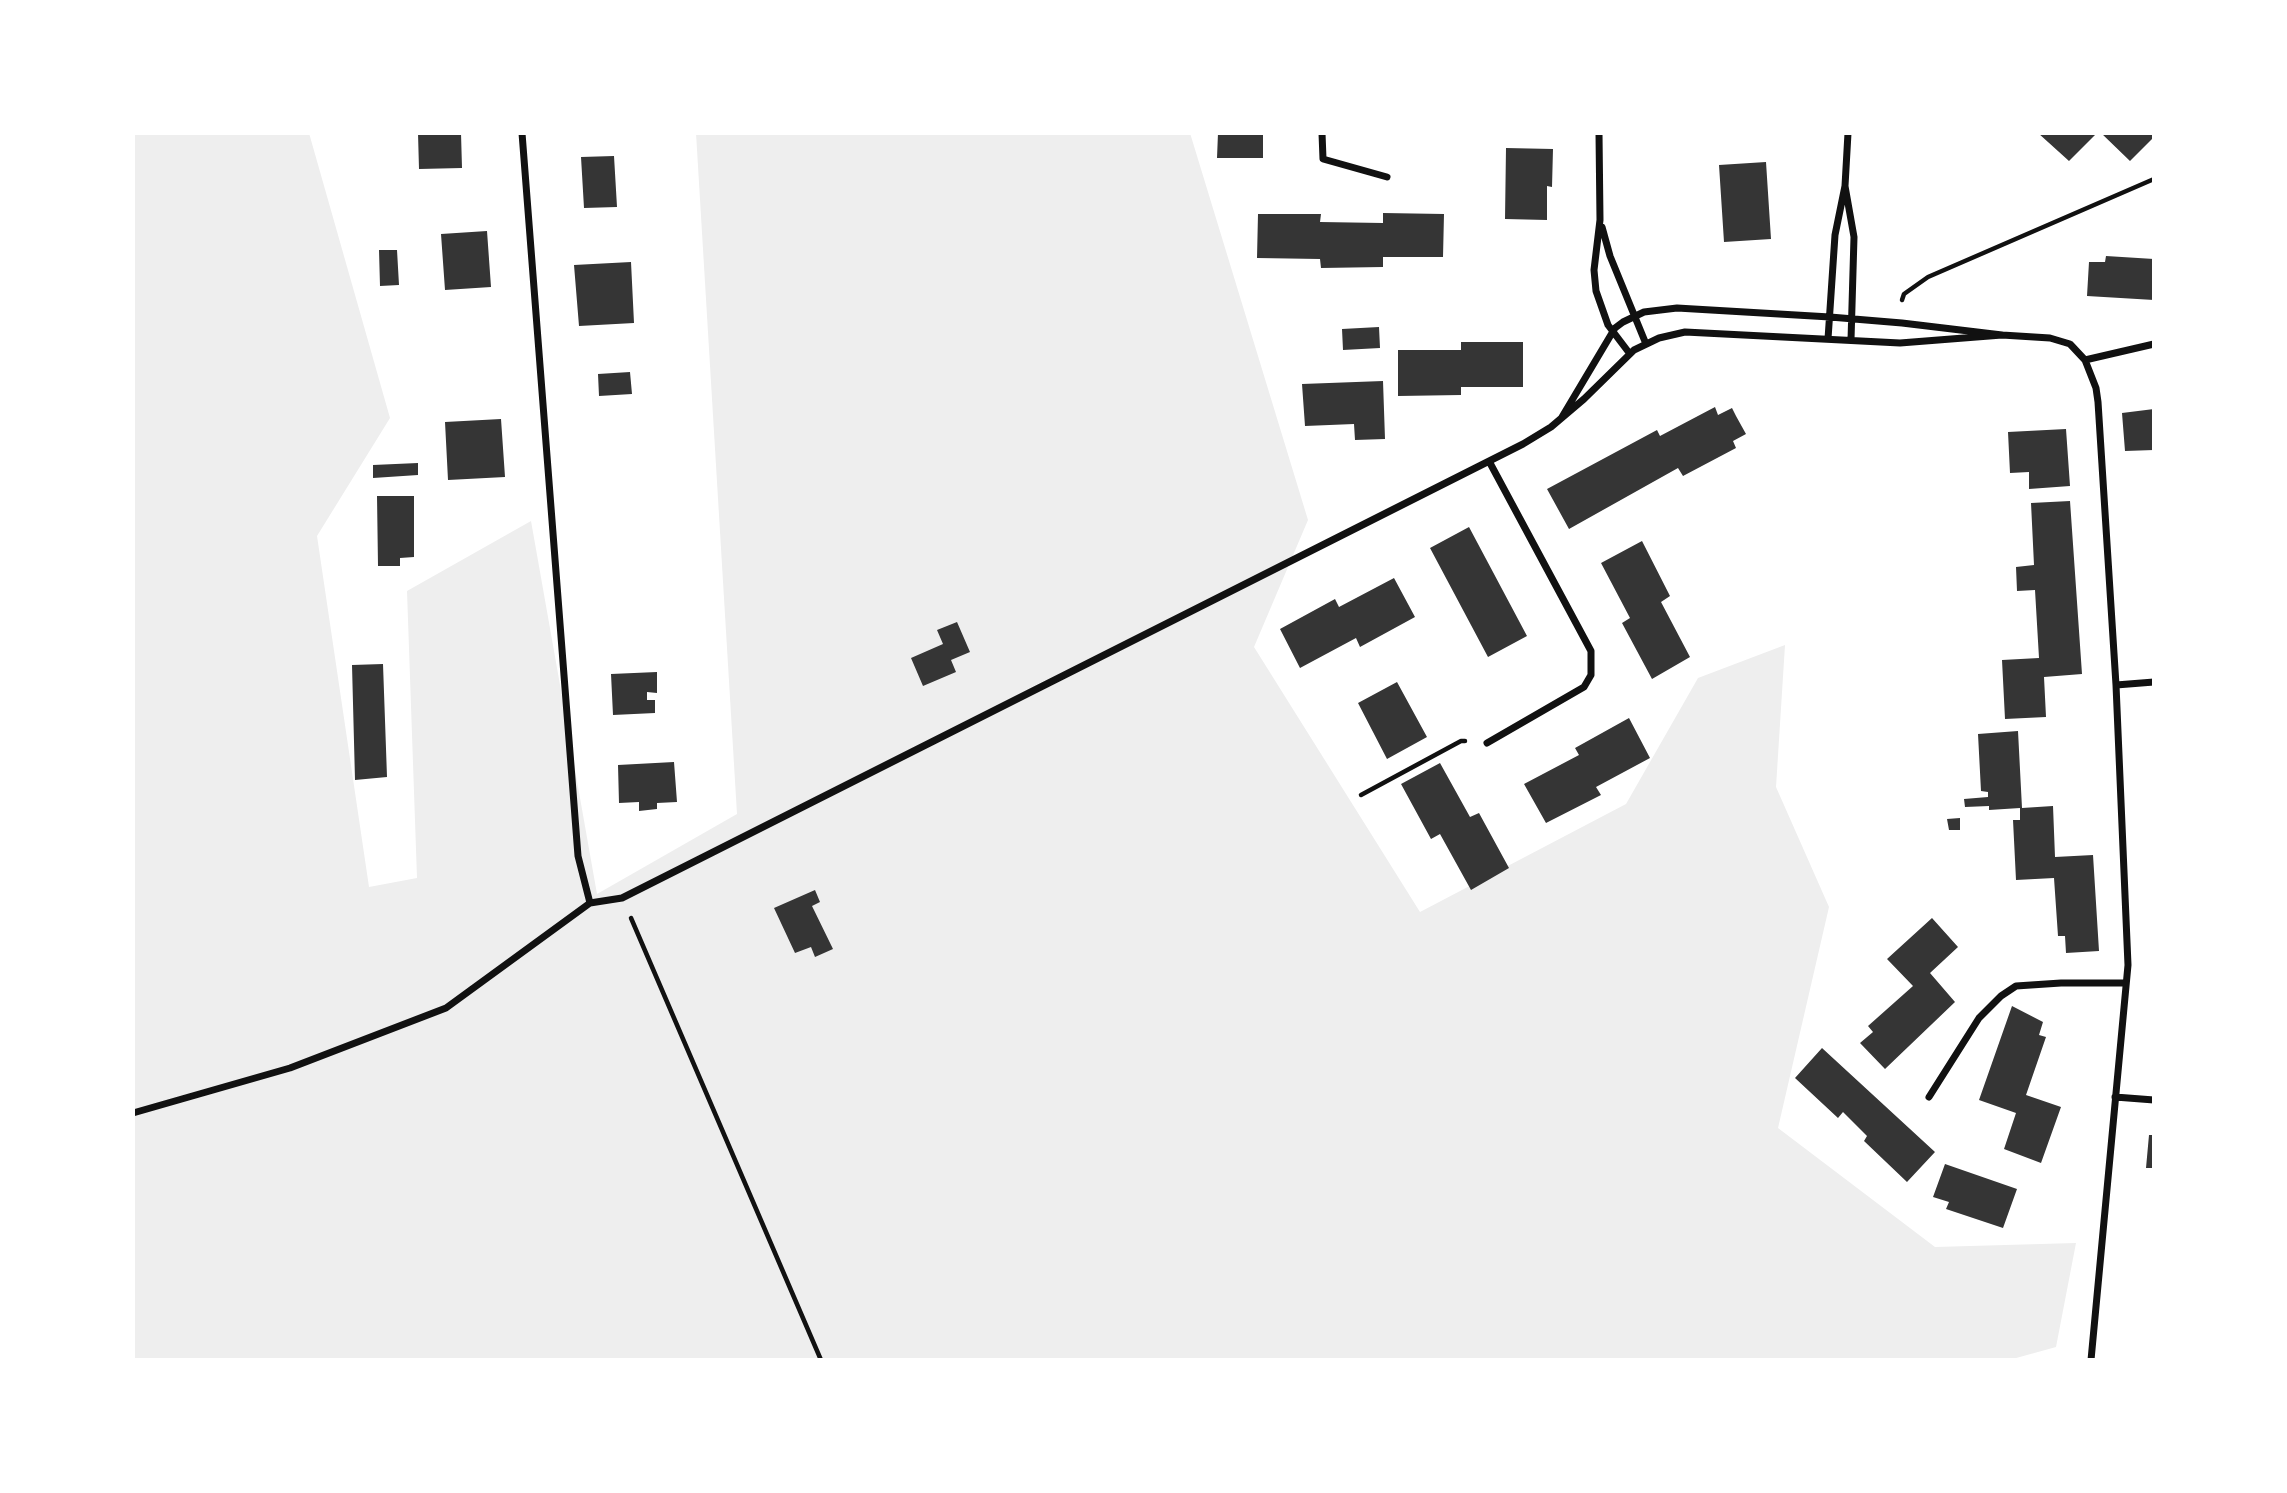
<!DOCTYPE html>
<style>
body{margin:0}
#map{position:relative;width:2287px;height:1493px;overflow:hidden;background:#fff;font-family:Manrope,sans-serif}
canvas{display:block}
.frame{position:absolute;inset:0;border:135px solid #fff;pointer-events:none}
</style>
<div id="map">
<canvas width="2287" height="1493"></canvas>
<div class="frame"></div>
</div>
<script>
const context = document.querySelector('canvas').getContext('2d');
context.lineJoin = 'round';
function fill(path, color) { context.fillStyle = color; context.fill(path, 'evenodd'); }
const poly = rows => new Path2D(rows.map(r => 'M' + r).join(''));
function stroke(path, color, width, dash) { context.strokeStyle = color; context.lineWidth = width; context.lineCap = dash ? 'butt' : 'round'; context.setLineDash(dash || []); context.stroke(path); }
fill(poly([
 [133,133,309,133,390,418,317,536,369,887,417,878,407,591,531,521,597,894,737,814,696,133,1190,133,1308,520,1254,647,1420,912,1626,804,1698,678,1785,645,1776,787,1829,907,1778,1128,1935,1247,2076,1243,2056,1347,2009,1360,133,1360]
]), '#eee');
fill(poly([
 [418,133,461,133,462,168,419,169],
 [1218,133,1263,133,1263,158,1217,158],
 [2038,133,2097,133,2069,161],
 [2101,133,2154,133,2154,137,2130,161],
 [1506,148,1553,149,1552,187,1547,186,1547,220,1505,219],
 [614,156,617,207,584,208,581,157],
 [1766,162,1771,239,1724,242,1719,165],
 [1383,213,1444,214,1443,257,1383,257,1383,267,1321,268,1320,259,1257,258,1258,214,1321,214,1320,222,1383,223],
 [487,231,491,287,445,290,441,234],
 [379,250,397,250,399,285,380,286],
 [2106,256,2154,259,2154,300,2087,296,2089,262,2105,262],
 [631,262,634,323,579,326,574,265],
 [1379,327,1380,348,1343,350,1342,329],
 [1461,342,1523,342,1523,387,1461,387,1461,395,1398,396,1398,350,1461,350],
 [630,372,632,394,599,396,598,374],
 [1383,381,1385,439,1355,440,1354,424,1305,426,1302,384],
 [1715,407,1718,415,1732,408,1736,416,1746,434,1733,441,1736,448,1683,476,1678,468,1569,529,1547,489,1657,430,1660,436],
 [2154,409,2154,450,2125,451,2122,413],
 [501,419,505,477,448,480,445,422],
 [2066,429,2070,486,2029,489,2029,472,2010,473,2008,432],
 [418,463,418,475,373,478,373,465],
 [377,496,414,496,414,557,400,558,400,566,378,566],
 [2070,501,2082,674,2044,677,2046,717,2005,719,2002,660,2039,658,2035,590,2017,591,2016,567,2034,565,2031,503],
 [1469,527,1527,636,1488,657,1430,548],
 [1642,541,1670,596,1661,602,1690,657,1652,679,1622,623,1630,618,1601,563],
 [1394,578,1415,617,1360,647,1356,638,1300,668,1280,629,1335,599,1339,607],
 [957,622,970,652,951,660,956,672,923,686,911,658,943,644,937,630],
 [383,664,387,777,355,780,352,665],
 [657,672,657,693,647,692,647,700,655,700,655,713,613,715,611,674],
 [1397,682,1427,737,1387,759,1358,703],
 [1629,718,1650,758,1596,787,1601,795,1546,823,1524,784,1579,755,1575,748],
 [2018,731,2022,808,2053,806,2055,857,2093,855,2099,951,2066,953,2065,936,2058,936,2054,878,2016,880,2013,820,2020,820,2020,808,1989,810,1989,806,1965,807,1964,799,1988,797,1988,792,1981,791,1978,734],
 [674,762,677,802,657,803,657,809,639,811,639,802,619,803,618,765],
 [1440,763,1470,817,1479,813,1509,868,1471,890,1440,834,1431,839,1401,784],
 [1960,818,1960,830,1949,830,1947,819],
 [815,890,820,902,812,906,833,949,815,957,811,947,795,953,774,908],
 [1932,918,1958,947,1930,973,1955,1002,1885,1069,1860,1043,1873,1032,1868,1026,1913,986,1887,959],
 [2012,1006,2043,1022,2039,1035,2046,1037,2026,1095,2061,1107,2041,1163,2004,1149,2016,1113,1979,1100],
 [1822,1048,1935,1152,1907,1182,1864,1141,1867,1136,1843,1112,1838,1118,1795,1078],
 [2149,1135,2154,1135,2154,1168,2146,1168],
 [1945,1164,2017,1189,2003,1228,1946,1209,1949,1202,1933,1197]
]), '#353535');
stroke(poly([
 [1902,300,1904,294,1928,277,2154,179],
 [1361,795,1461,741,1465,741],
 [631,918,821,1360]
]), '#111', 4.5);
stroke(poly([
 [522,133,578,856,590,903],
 [1322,133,1323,159,1387,177],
 [1599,133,1600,220,1594,270,1596,291,1608,325,1630,354],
 [1845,186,1848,133],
 [1602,227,1610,256,1646,344],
 [2002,335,2050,338,2070,344,2085,360,2096,388,2098,402,2116,685,2128,965,2091,1360],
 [1828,339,1835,235,1845,186,1854,237,1851,340],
 [2085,360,2154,344],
 [2116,685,2154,682],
 [1487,743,1584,687,1591,675,1591,651,1490,463],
 [1929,1097,1979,1018,2001,996,2016,986,2061,983,2126,983],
 [2115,1097,2154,1100],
 [133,1113,290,1068,446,1008,590,903,622,898,1523,444,1551,427,1584,399,1634,350,1659,338,1685,332,1900,343,2002,335,1902,323,1830,317,1677,308,1644,312,1623,322,1615,328,1562,417]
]), '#111', 7);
</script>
